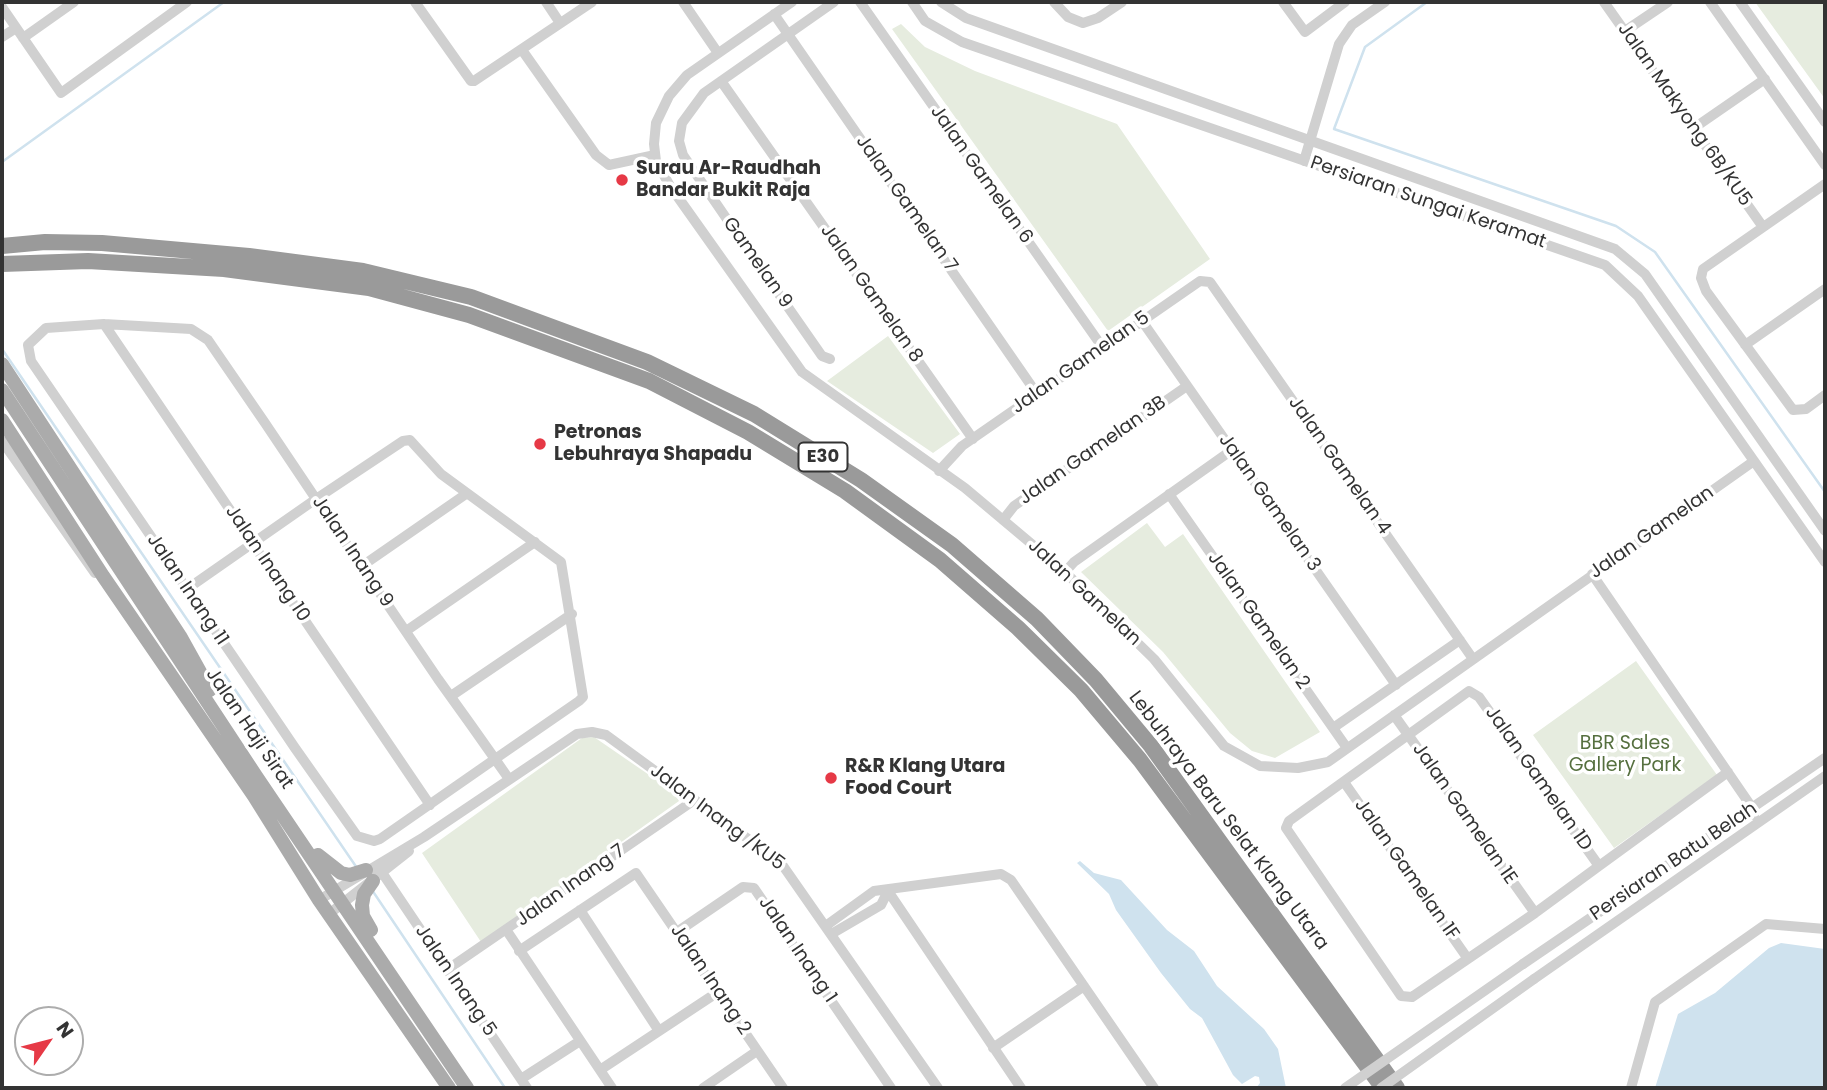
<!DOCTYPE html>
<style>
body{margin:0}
#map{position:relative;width:1827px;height:1090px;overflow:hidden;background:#fff;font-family:Poppins,sans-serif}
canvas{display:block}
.frame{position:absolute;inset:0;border:4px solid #333;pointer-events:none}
.north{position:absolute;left:14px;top:1006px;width:70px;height:70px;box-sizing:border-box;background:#fff;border:2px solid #adadad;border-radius:50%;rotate:55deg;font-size:19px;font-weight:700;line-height:28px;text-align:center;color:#333}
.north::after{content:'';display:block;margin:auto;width:24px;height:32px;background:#e63946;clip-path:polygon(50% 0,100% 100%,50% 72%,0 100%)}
</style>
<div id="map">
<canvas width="1827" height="1090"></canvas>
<div class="frame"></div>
<div class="north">N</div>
</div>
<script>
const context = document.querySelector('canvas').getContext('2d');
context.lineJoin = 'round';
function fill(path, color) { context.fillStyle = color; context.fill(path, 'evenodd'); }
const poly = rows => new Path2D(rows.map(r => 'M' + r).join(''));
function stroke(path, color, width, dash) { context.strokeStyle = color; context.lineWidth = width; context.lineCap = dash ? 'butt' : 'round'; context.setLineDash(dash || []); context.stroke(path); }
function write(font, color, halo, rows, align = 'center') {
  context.font = font + ' Poppins,sans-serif'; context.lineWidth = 7; context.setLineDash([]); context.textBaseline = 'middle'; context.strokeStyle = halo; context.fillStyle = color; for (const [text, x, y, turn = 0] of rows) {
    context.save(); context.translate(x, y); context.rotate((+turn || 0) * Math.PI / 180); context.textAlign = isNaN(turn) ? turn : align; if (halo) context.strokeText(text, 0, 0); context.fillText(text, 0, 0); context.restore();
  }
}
fill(poly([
 [1755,2,1825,2,1825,99],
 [901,24,925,47,975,71,1117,124,1210,259,1108,331,892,29],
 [888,336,960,434,933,453,827,381],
 [1147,523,1165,547,1183,534,1320,732,1275,758,1252,751,1230,733,1163,652,1081,572],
 [1636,661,1717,775,1614,848,1533,735],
 [594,737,674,792,679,801,481,942,422,853,582,738]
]), '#e6ecdf');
fill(poly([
 [1080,861,1094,873,1121,880,1167,930,1194,951,1217,986,1264,1029,1278,1049,1286,1088,1256,1088,1260,1083,1259,1077,1255,1076,1242,1084,1233,1075,1202,1018,1190,1009,1161,973,1116,910,1109,894,1077,863],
 [1781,943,1825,949,1825,1088,1655,1088,1678,1014,1715,993,1769,948]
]), '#cfe2ee');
stroke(poly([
 [1427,2,1365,47,1334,129,1616,226,1655,252,1825,492],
 [2,162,224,2],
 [2,349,357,868],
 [372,890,505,1088]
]), '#cfe2ee', 2.5);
stroke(poly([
 [415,2,471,81,474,81,592,2],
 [546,2,560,23],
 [683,2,718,53],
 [792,2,687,75,669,96,656,123,654,144,656,161,670,186,802,372,965,488,1065,572,1154,659,1224,746,1260,766,1298,768,1328,762,1754,461],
 [860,2,1103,348],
 [912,2,925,21,962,42,1605,265,1638,296,1825,562],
 [941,2,966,18,1615,249,1645,274,1825,531],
 [1054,2,1068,17,1083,23,1098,18,1122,2],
 [1283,2,1305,32,1345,2],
 [1604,2,1763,227],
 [1710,2,1825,165],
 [1740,2,1825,122],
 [2,7,61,93,187,2],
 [774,14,1037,394],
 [1625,31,1668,2],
 [2,37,16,28],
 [23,38,74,2],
 [522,50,596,155,609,165,655,155],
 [721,81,973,439],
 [1694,128,1765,79],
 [1304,161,1339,44,1352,25,1385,2],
 [1825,184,1703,269,1701,278,1706,291,1793,410,1806,409,1825,395],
 [1142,321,1396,685],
 [104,324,430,805],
 [1745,345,1825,289],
 [830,359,822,356,744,244,683,155,679,141,682,123,704,93,834,2],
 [2,441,95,573],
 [939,471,962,446,1200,281,1210,282,1473,659],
 [1169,494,1347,748],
 [1003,520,1014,506,1187,386],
 [362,566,466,494],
 [1065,572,1074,562,1232,450],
 [1592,574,1753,809,1754,815],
 [187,589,316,499,403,441,410,440,441,474,561,562,583,697,579,701,495,759,380,839,374,841,357,836,295,748,251,683,232,655,31,361,28,345,46,328,104,324,191,329,208,340,265,423,316,499,438,679,471,725,495,759,509,779],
 [406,631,535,542],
 [451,696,572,614],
 [1394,715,1535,913],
 [1333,728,1460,640],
 [1344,782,1468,959],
 [1599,866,1479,697,1469,691,1289,821,1286,828,1401,996,1412,997,1535,913,1599,866,1728,772],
 [383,874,527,1088],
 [888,891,1021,1088],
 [319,900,424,837,577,734,592,732,606,735,781,863,938,1088],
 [580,910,659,1031],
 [329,914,409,851],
 [827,925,874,891,1001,874,1011,880,1154,1088],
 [507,931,612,1088],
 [677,932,743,887,754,888,891,1088],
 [833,933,881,905,888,891],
 [519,951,636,873,783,1088],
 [1523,964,1825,758],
 [448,969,693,801],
 [1534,979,1825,776],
 [993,1048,1084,986],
 [600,1070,718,992],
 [521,1079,580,1041],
 [703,1088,757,1051],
 [1631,1088,1655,1002,1766,924,1825,929]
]), '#d0d0d0', 10);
stroke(poly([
 [2,364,180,636,210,690],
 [2,390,256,776,467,1088],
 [2,420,103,576,254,796,319,900,449,1088],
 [318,855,341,873,350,875,366,870],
 [371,930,363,916,362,905,364,894,373,881]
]), '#ababab', 14);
stroke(poly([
 [2,246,45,242,102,243,249,256,363,271,471,297,647,362,754,414,861,480,952,545,1037,619,1096,680,1151,746,1397,1088],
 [2,264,88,261,224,269,369,288,469,315,649,381,748,432,845,491,940,560,1018,628,1081,690,1140,760,1383,1088]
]), '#9a9a9a', 16);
stroke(poly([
 [1345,1088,1523,964],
 [1381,1088,1534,979]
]), '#d0d0d0', 10);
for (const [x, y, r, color] of [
 [622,180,7,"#e63946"],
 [540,444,7,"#e63946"],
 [831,778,7,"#e63946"]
]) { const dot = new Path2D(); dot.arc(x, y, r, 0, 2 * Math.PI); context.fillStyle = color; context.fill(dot); stroke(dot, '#fff', 2.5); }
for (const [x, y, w] of [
 [823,457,49]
]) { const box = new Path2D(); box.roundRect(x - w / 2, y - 14.5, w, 29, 5); context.fillStyle = '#fff'; context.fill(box); stroke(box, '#333', 2); }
write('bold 18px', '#333', null, [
 ["E30",823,457]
]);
write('19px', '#333', '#fff', [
 ["Jalan Makyong 6B/KU5",1684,115,55],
 ["Jalan Gamelan 6",981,175,55],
 ["Persiaran Sungai Keramat",1428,203,19],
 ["Jalan Gamelan 7",906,204,55],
 ["Gamelan 9",757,263,55],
 ["Jalan Gamelan 8",871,294,55],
 ["Jalan Gamelan 5",1081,363,-35],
 ["Jalan Gamelan 3B",1093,451,-35],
 ["Jalan Gamelan 4",1339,466,55],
 ["Jalan Gamelan 3",1269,503,55],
 ["Jalan Gamelan",1652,533,-35],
 ["Jalan Inang 9",352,552,56],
 ["Jalan Inang 10",267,564,56],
 ["Jalan Inang 11",187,590,56],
 ["Jalan Gamelan",1084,593,43],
 ["Jalan Gamelan 2",1258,621,55],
 ["Jalan Haji Sirat",249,729,56],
 ["Jalan Gamelan 1D",1538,779,55],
 ["Jalan Gamelan 1E",1464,814,55],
 ["Jalan Inang /KU5",717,818,37],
 ["Lebuhraya Baru Selat Klang Utara",1228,821,53],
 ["Persiaran Batu Belah",1674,862,-34],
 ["Jalan Gamelan 1F",1406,870,55],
 ["Jalan Inang 7",571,886,-35],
 ["Jalan Inang 1",797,950,56],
 ["Jalan Inang 2",710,980,56],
 ["Jalan Inang 5",455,981,56]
]);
write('bold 19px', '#333', '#fff', [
 ["Surau Ar-Raudhah",636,169],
 ["Bandar Bukit Raja",636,191],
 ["Petronas",554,433],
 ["Lebuhraya Shapadu",554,455],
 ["R&R Klang Utara",845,767],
 ["Food Court",845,789]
], 'left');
write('19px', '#56703f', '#fff', [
 ["BBR Sales",1625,744],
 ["Gallery Park",1625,766]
]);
</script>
